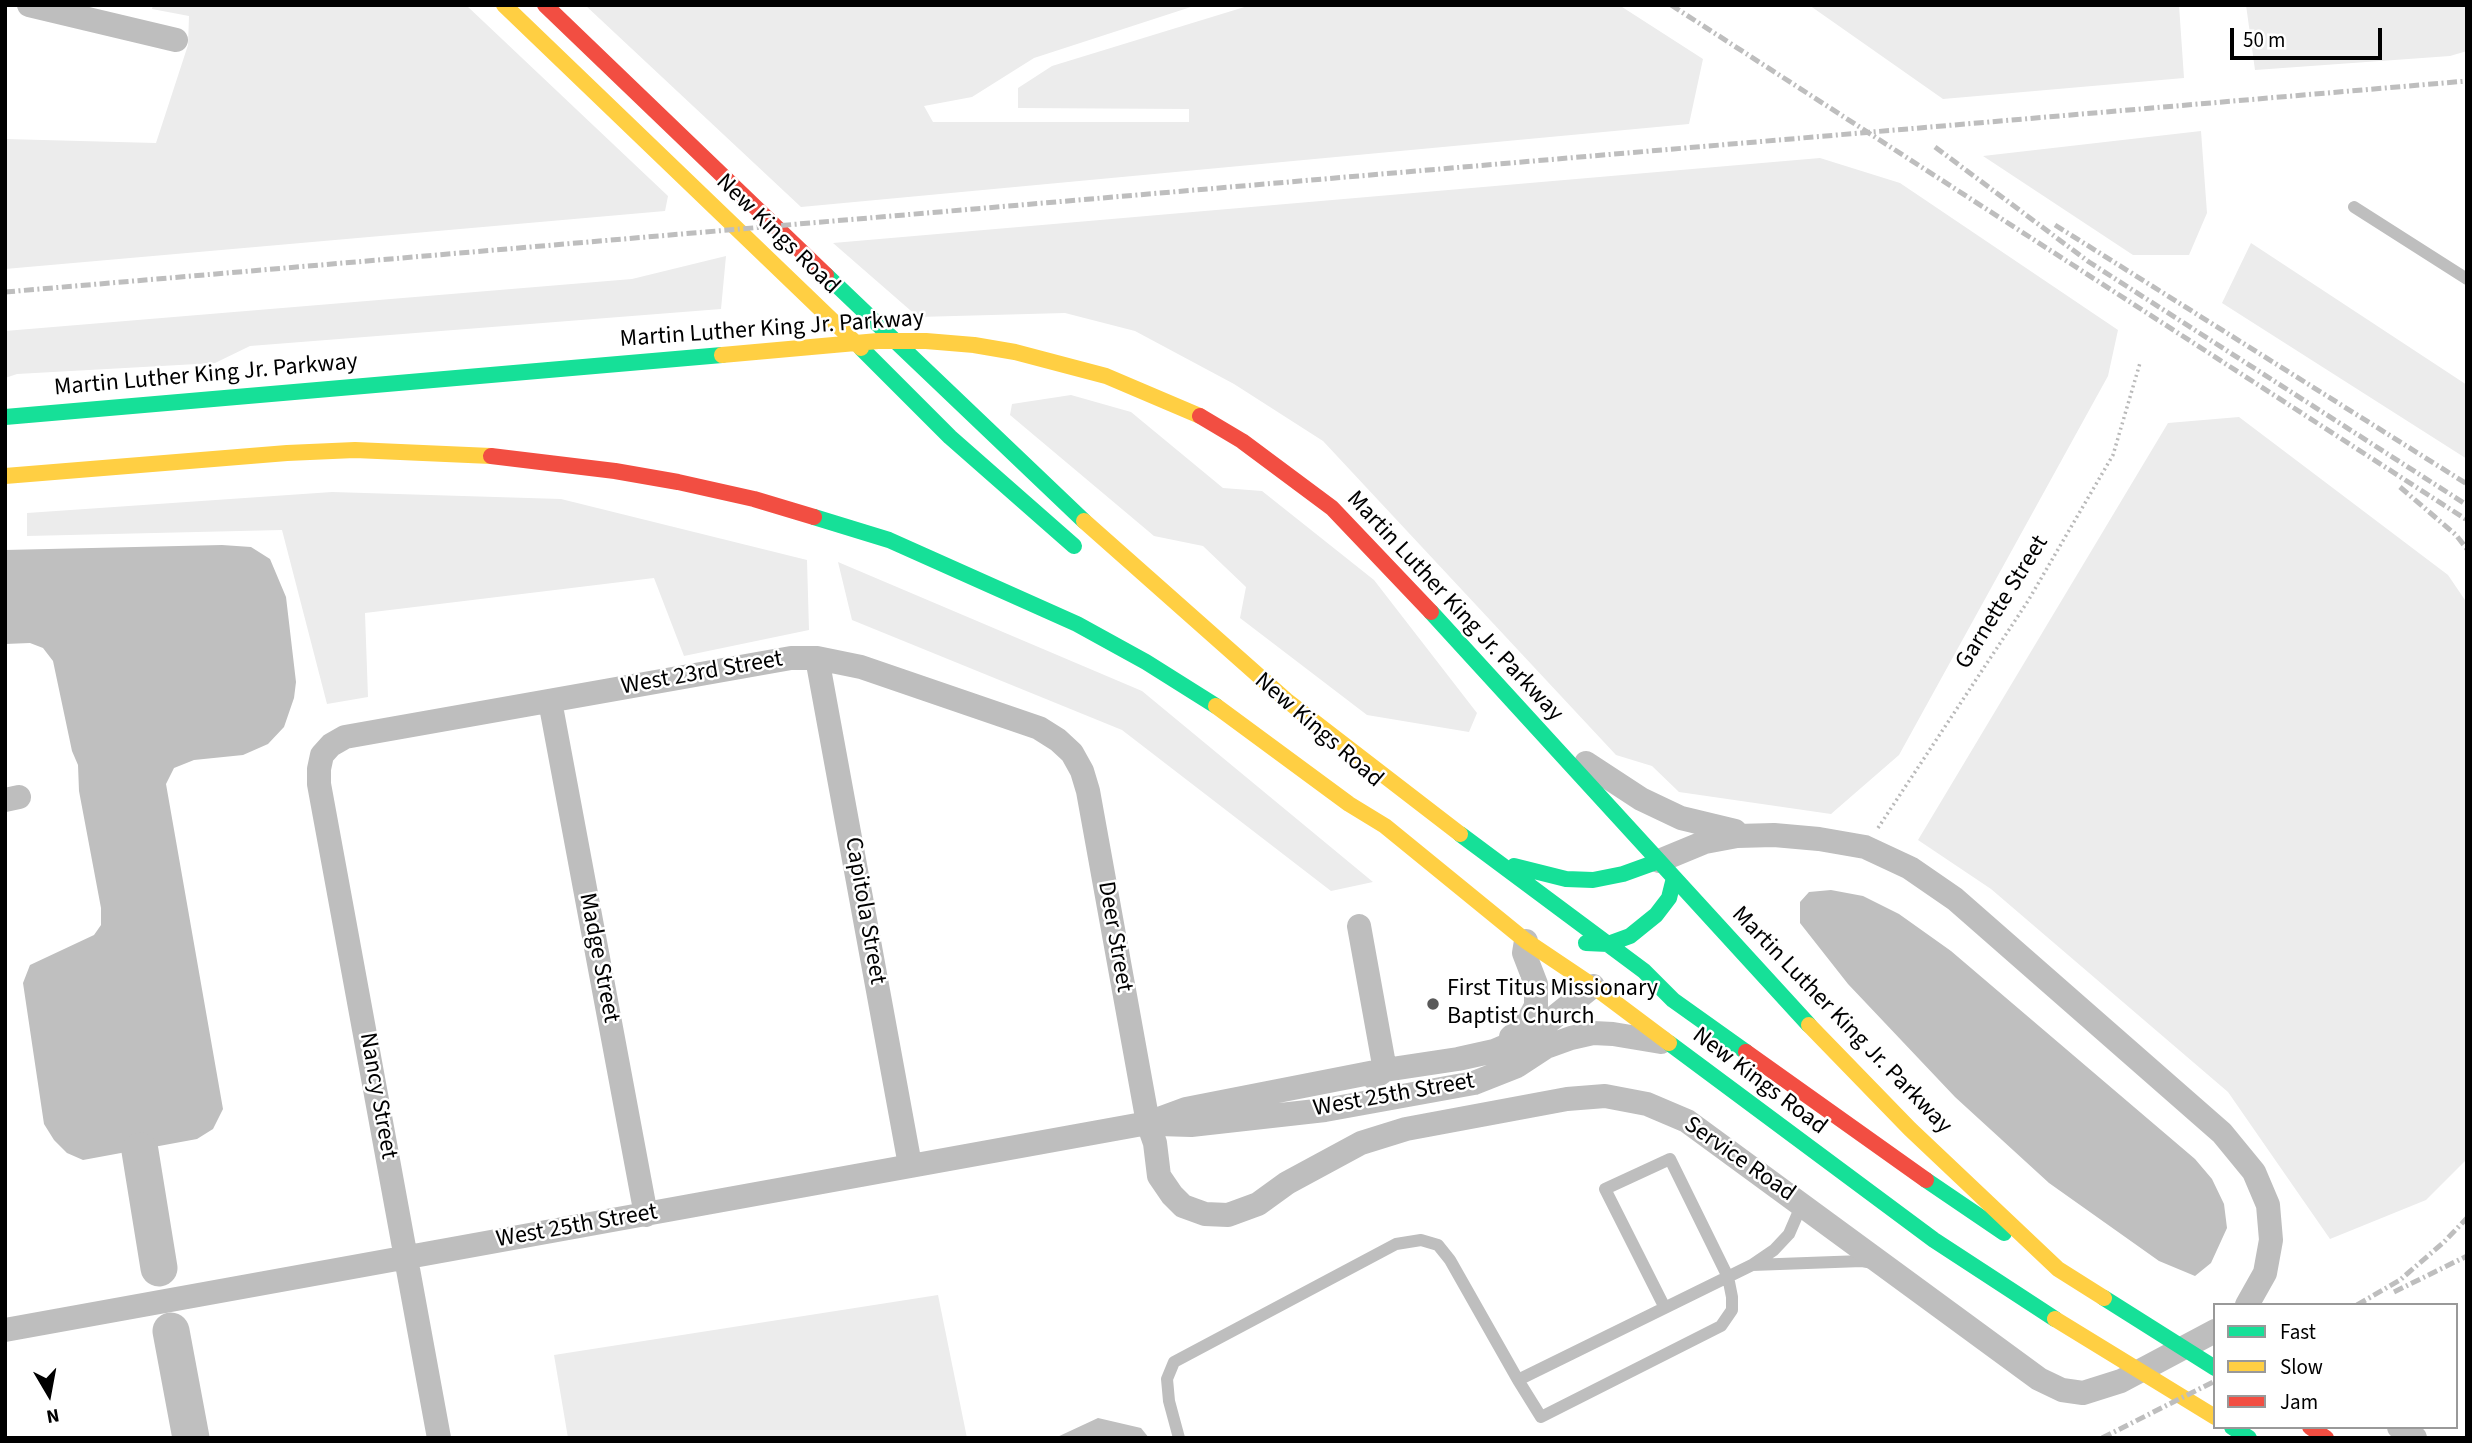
<!DOCTYPE html>
<style>
body{margin:0}
#map{position:relative;width:2472px;height:1443px;overflow:hidden;background:#fff;font-family:"Source Sans 3",sans-serif}
canvas{display:block}
.frame{position:absolute;inset:0;border:7px solid #000;pointer-events:none}
.legend{position:absolute;left:2213px;top:1303px;width:245px;height:126px;box-sizing:border-box;background:#fff;border:2px solid #999;margin:0;padding:9px 12px;list-style:none;font-size:21px;color:#000}
.legend li{display:flex;align-items:center;gap:14px;height:35px}
.legend b{width:35px;border:2px solid #999}
.north{position:absolute;left:14px;top:1359px;width:70px;height:70px;-webkit-text-stroke:5px #fff;paint-order:stroke;rotate:170deg;font-size:19px;font-weight:700;line-height:28px;text-align:center;color:#000}
.north::after{content:'';display:block;margin:auto;width:24px;height:32px;background:#000;clip-path:polygon(50% 0,100% 100%,50% 72%,0 100%)}
.scale{position:absolute;left:2230px;top:28px;width:152px;height:32px;box-sizing:border-box;border:4px solid #000;border-top:0;padding-left:9px;font-size:21px;line-height:24px;white-space:nowrap;color:#000;-webkit-text-stroke:5px #fff;paint-order:stroke}
</style>
<div id="map">
<canvas width="2472" height="1443"></canvas>
<div class="frame"></div>
<ul class="legend">
<li><b style="height:9px;background:#16e098"></b>Fast</li>
<li><b style="height:9px;background:#ffcf43"></b>Slow</li>
<li><b style="height:9px;background:#f24e42"></b>Jam</li>
</ul>
<div class="north">N</div>
<div class="scale">50 m</div>
</div>
<script>
const context = document.querySelector('canvas').getContext('2d');
context.lineJoin = 'round';
function fill(path, color) { context.fillStyle = color; context.fill(path, 'evenodd'); }
const poly = rows => new Path2D(rows.map(r => 'M' + r).join(''));
function stroke(path, color, width, dash) { context.strokeStyle = color; context.lineWidth = width; context.lineCap = dash ? 'butt' : 'round'; context.setLineDash(dash || []); context.stroke(path); }
function write(font, color, halo, rows, align = 'center') {
  context.font = font + ' "Source Sans 3",sans-serif'; context.lineWidth = 5; context.setLineDash([]); context.textBaseline = 'middle'; context.strokeStyle = halo; context.fillStyle = color; for (const [text, x, y, turn = 0] of rows) {
    context.save(); context.translate(x, y); context.rotate((+turn || 0) * Math.PI / 180); context.textAlign = isNaN(turn) ? turn : align; if (halo) context.strokeText(text, 0, 0); context.fillText(text, 0, 0); context.restore();
  }
}
fill(poly([
 [153,5,466,5,668,196,665,211,5,269,5,139,156,143,188,45,189,16,152,9],
 [585,5,1197,5,1034,58,972,97,924,106,933,122,1189,122,1189,109,1018,108,1018,88,1052,66,1251,5,1619,5,1703,59,1689,124,801,207],
 [1809,5,2179,5,2184,78,1943,99],
 [2246,5,2467,5,2467,51,2450,56,2255,70],
 [2201,131,2207,213,2189,255,2133,255,1983,156],
 [1820,158,1900,183,2118,330,2108,376,1899,755,1831,814,1679,792,1652,766,1616,755,1323,441,1234,384,1135,331,1065,313,918,317,833,243],
 [2251,243,2467,385,2467,459,2222,303],
 [726,256,721,309,250,346,215,363,17,374,5,378,5,331,632,279],
 [1071,395,1131,412,1223,488,1262,491,1374,580,1477,713,1469,732,1367,715,1240,618,1246,587,1203,546,1154,536,1010,415,1012,404],
 [2239,417,2448,575,2467,603,2467,1159,2426,1200,2330,1239,2228,1092,1991,889,1918,840,2168,423],
 [332,492,561,499,807,560,809,630,684,656,654,578,365,613,368,697,327,704,282,530,27,536,27,513],
 [838,562,1142,691,1373,882,1331,891,1122,730,852,620],
 [938,1295,967,1438,568,1438,554,1355]
]), '#ececec');
fill(poly([
 [222,545,251,547,270,559,286,597,296,682,294,698,284,727,268,744,243,755,194,760,174,768,166,784,223,1109,213,1129,197,1139,83,1160,67,1153,54,1140,44,1124,23,983,30,965,94,935,101,925,101,908,79,791,78,765,72,751,53,661,43,648,30,643,5,644,5,550],
 [1831,890,1863,896,1899,914,1951,951,2195,1159,2212,1179,2224,1204,2227,1228,2211,1263,2195,1276,2159,1261,2049,1183,1955,1097,1848,984,1800,923,1800,902,1809,892],
 [1098,1418,1141,1428,1149,1438,1055,1438]
]), '#bfbfbf');
stroke(poly([
 [140,1151,159,1268],
 [171,1331,191,1438]
]), '#bfbfbf', 37);
stroke(poly([
 [1878,828,2028,601,2113,455,2140,363]
]), '#b9b9b9', 3.5, [2, 3.5]);
stroke(poly([
 [2354,207,2467,279],
 [1752,1265,1862,1261,1873,1263],
 [1518,1380,1541,1417,1721,1326,1732,1310,1732,1297,1728,1277,1670,1159,1605,1189,1665,1308],
 [1179,1438,1169,1401,1167,1379,1174,1362,1396,1244,1421,1240,1438,1245,1450,1260,1518,1380,1752,1265,1774,1250,1789,1234,1802,1204]
]), '#bebebe', 12);
stroke(poly([
 [29,5,176,40],
 [817,658,910,1165],
 [550,701,646,1215],
 [1586,763,1641,799,1681,818,1735,831],
 [5,800,19,797],
 [1659,861,1705,842,1737,836,1774,835,1819,839,1865,847,1910,868,1955,899,2222,1133,2254,1172,2268,1205,2271,1240,2265,1273,2247,1305],
 [1359,926,1385,1070,1374,1078],
 [1511,1037,1525,1026,1536,1006,1536,984,1524,953,1526,941],
 [1159,1124,1191,1125,1325,1110,1474,1083,1517,1066,1546,1047,1571,1038,1593,1033,1613,1034,1661,1042],
 [5,1330,1148,1123,1186,1109,1385,1070,1458,1059,1494,1051,1520,1040,1547,1023,1593,986],
 [2399,1427,2415,1438],
 [439,1438,319,784,319,769,322,755,331,745,345,737,791,658,817,658,861,667,1039,728,1058,740,1072,753,1082,771,1088,791,1148,1123,1155,1143,1159,1176,1172,1195,1183,1206,1205,1214,1228,1215,1258,1204,1287,1183,1361,1143,1406,1129,1567,1099,1605,1096,1647,1104,1687,1121,2039,1379,2062,1390,2083,1393,2121,1381,2215,1331]
]), '#bebebe', 24);
stroke(poly([
 [826,275,1084,521],
 [861,348,950,437,1074,546],
 [5,417,722,355],
 [814,517,889,540,1077,624,1146,662,1216,706],
 [1431,612,1809,1025],
 [1460,834,1644,971,1673,1000,1746,1052],
 [1514,866,1566,879,1593,880,1623,874,1659,861],
 [1586,943,1608,944,1630,936,1656,915,1669,898,1674,878],
 [1669,1043,1934,1240,2055,1319],
 [1926,1180,2004,1233],
 [2104,1298,2215,1368],
 [2232,1427,2249,1438]
]), '#16e098', 16);
stroke(poly([
 [504,5,861,348],
 [722,355,878,341,926,341,974,345,1015,352,1106,376,1200,416],
 [5,476,287,453,355,450,491,456],
 [1084,521,1286,700,1460,834],
 [1216,706,1349,804,1385,826,1526,941,1593,986,1669,1043],
 [1809,1025,1910,1129,2058,1269,2104,1298],
 [2055,1319,2215,1417]
]), '#ffcf43', 16);
stroke(poly([
 [545,5,826,275],
 [1200,416,1242,441,1332,508,1431,612],
 [491,456,615,471,678,482,754,499,814,517],
 [1746,1052,1926,1180],
 [2310,1427,2326,1438]
]), '#f24e42', 16);
stroke(poly([
 [1671,5,2467,520],
 [1935,147,2089,262,2467,505],
 [2055,225,2467,484],
 [5,292,2467,81],
 [2400,487,2456,535,2467,549],
 [2394,1292,2467,1256],
 [2357,1305,2400,1280,2444,1242,2467,1218],
 [2102,1438,2215,1381]
]), '#bebebe', 5, [10, 3.5, 2, 3.5]);
for (const [x, y, r, color] of [
 [1433,1004,7,"#595959"]
]) { const dot = new Path2D(); dot.arc(x, y, r, 0, 2 * Math.PI); context.fillStyle = color; context.fill(dot); stroke(dot, '#fff', 2.5); }
write('24px', '#000', '#fff', [
 ["New Kings Road",777,235,44],
 ["Martin Luther King Jr. Parkway",772,330,-4],
 ["Martin Luther King Jr. Parkway",206,376,-5],
 ["Garnette Street",2003,603,-58],
 ["Martin Luther King Jr. Parkway",1454,607,47],
 ["West 23rd Street",702,674,-10],
 ["New Kings Road",1318,731,41],
 ["Capitola Street",864,911,80],
 ["Deer Street",1114,937,80],
 ["Madge Street",598,958,79],
 ["Martin Luther King Jr. Parkway",1841,1021,46],
 ["New Kings Road",1759,1082,37],
 ["Nancy Street",377,1096,80],
 ["West 25th Street",1394,1096,-10],
 ["Service Road",1739,1160,35],
 ["West 25th Street",577,1227,-10]
]);
write('24px', '#000', '#fff', [
 ["First Titus Missionary",1447,990],
 ["Baptist Church",1447,1018]
], 'left');
</script>
